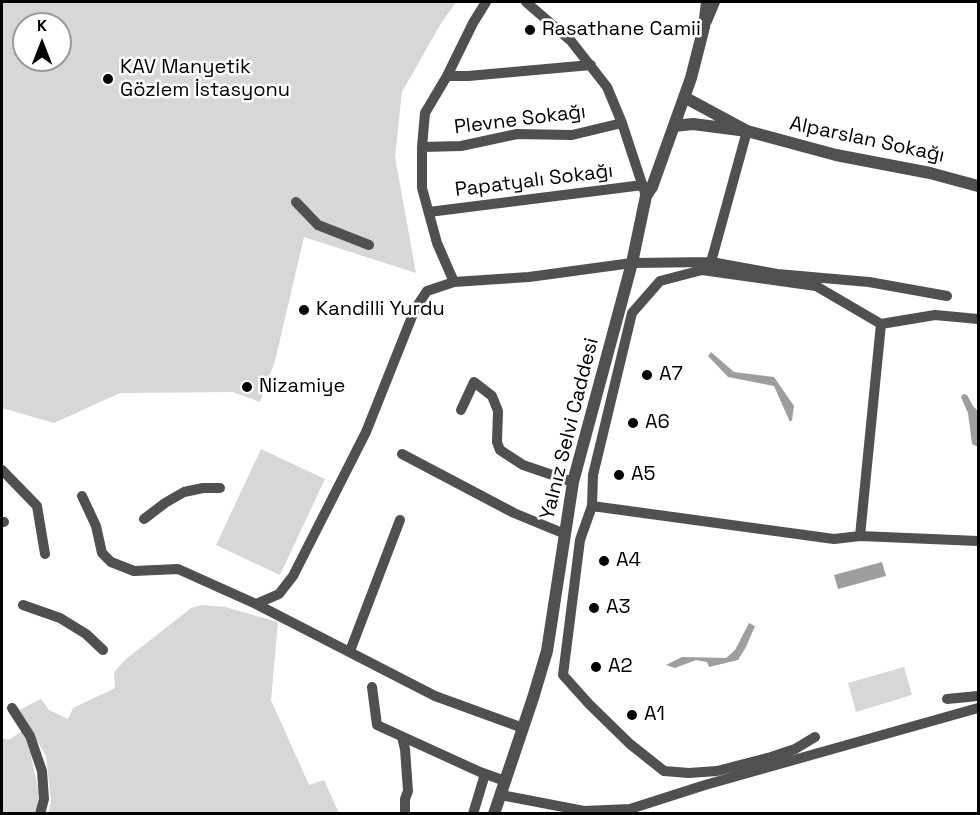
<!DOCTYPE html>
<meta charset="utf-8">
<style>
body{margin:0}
#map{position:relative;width:980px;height:815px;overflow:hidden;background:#fff;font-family:"Space Grotesk",sans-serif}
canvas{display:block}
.frame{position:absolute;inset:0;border:3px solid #000;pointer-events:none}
.north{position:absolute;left:12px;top:12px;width:60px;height:60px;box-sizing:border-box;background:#fff;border:2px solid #999;border-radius:50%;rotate:0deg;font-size:16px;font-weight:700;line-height:24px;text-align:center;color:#000}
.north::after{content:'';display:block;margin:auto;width:21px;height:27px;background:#000;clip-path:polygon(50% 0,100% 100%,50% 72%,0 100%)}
</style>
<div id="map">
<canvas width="980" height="815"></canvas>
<div class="frame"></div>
<div class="north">K</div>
</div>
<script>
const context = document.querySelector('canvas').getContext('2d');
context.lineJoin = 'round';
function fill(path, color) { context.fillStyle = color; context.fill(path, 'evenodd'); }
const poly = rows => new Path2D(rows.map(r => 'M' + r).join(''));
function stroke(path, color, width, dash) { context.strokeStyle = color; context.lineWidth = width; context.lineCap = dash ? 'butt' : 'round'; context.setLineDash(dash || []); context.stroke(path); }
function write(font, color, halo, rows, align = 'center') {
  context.font = font + ' "Space Grotesk",sans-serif'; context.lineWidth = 5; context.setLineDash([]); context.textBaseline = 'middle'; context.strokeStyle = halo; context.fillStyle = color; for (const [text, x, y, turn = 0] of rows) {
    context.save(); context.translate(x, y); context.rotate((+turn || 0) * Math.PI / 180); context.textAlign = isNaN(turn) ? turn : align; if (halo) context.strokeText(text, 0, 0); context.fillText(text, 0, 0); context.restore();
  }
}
fill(poly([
 [2,2,456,2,440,25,402,92,395,157,416,273,304,237,275,361,260,402,233,392,120,393,54,423,2,408],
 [24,24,60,24,60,60,24,60],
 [261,449,325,479,280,575,216,545],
 [202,605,225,607,278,622,271,700,309,785,324,780,339,813,48,813,51,802,46,756,19,710,41,699,49,710,68,719,73,708,115,688,114,672,126,659,185,613,191,608],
 [904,667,912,695,856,712,848,683],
 [22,731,30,751,39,793,37,807,35,813,2,814,2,739,10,739]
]), '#d7d7d7');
fill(poly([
 [711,352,734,372,774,377,794,406,792,420,790,422,774,386,728,377,708,356],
 [963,394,967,395,973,406,978,411,978,447,972,444,968,413,961,397],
 [882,562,886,576,838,589,834,575],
 [749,623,755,626,746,647,738,660,709,667,707,662,696,660,675,668,666,665,682,657,726,658,735,650]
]), '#9e9e9e');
stroke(poly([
 [526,2,571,41,607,87,622,123,646,196],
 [707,21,715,2],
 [447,76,468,76,591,65],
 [422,147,461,146,517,134,572,135,622,123],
 [296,202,318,225,369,245],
 [429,212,643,185],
 [711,262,747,131],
 [454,282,437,243,422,188,422,147,425,113,447,76,473,23,486,2],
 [881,324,860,536,834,539,592,506,593,475,632,313,660,281,702,270,816,286,881,324,935,315,978,319],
 [461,410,474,382,492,396,498,411,497,442,500,450,523,465,573,482],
 [402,454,514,513,565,534],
 [2,470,37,506,45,554],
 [82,496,96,526,102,553,111,562,134,571,178,569,256,604,435,696,523,728],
 [592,506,580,540,563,675,589,704,630,744,664,771,689,773,717,771,771,757,795,749,815,737],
 [144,519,165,503,184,492,203,488,220,488],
 [2,522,4,522],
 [860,536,978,541],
 [256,604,279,594,293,576,366,432,415,309,427,291,454,282,529,277,632,263,711,262,777,274,869,282,947,296],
 [23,605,60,618,86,634,103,650],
 [350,651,400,520],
 [372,687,377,725,480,772,505,781],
 [947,699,978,696],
 [12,708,30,736,42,771,44,799,40,814],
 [402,737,405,749,408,791,405,799,405,814],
 [501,795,584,811,630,809,705,785,978,708],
 [473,814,485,774]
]), '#505050', 10);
stroke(poly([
 [674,126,693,124,747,131,684,97],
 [747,131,836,155,930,173,978,186],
 [494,814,533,698,547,651,573,482,632,263,646,196,652,187,691,78,704,27,707,2]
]), '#505050', 12);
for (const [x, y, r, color] of [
 [530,30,6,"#000"],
 [108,79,6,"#000"],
 [304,310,6,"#000"],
 [647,375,6,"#000"],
 [247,387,6,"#000"],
 [633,423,6,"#000"],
 [619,475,6,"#000"],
 [604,561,6,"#000"],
 [594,608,6,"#000"],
 [596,667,6,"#000"],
 [632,715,6,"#000"]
]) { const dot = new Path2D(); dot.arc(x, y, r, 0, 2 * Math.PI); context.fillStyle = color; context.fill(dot); stroke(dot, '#fff', 2); }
write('20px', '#000', '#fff', [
 ["Rasathane Camii",542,30],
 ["KAV Manyetik",120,68],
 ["Gözlem İstasyonu",120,91],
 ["Kandilli Yurdu",316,310],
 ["A7",659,375],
 ["Nizamiye",259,387],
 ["A6",645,423],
 ["A5",631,475],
 ["A4",616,561],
 ["A3",606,608],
 ["A2",608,667],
 ["A1",644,715]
], 'left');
write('20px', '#000', '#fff', [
 ["Plevne Sokağı",520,120,-7],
 ["Alparslan Sokağı",867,140,12],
 ["Papatyalı Sokağı",534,181,-7],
 ["Yalnız Selvi Caddesi",570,429,-76]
]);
</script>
